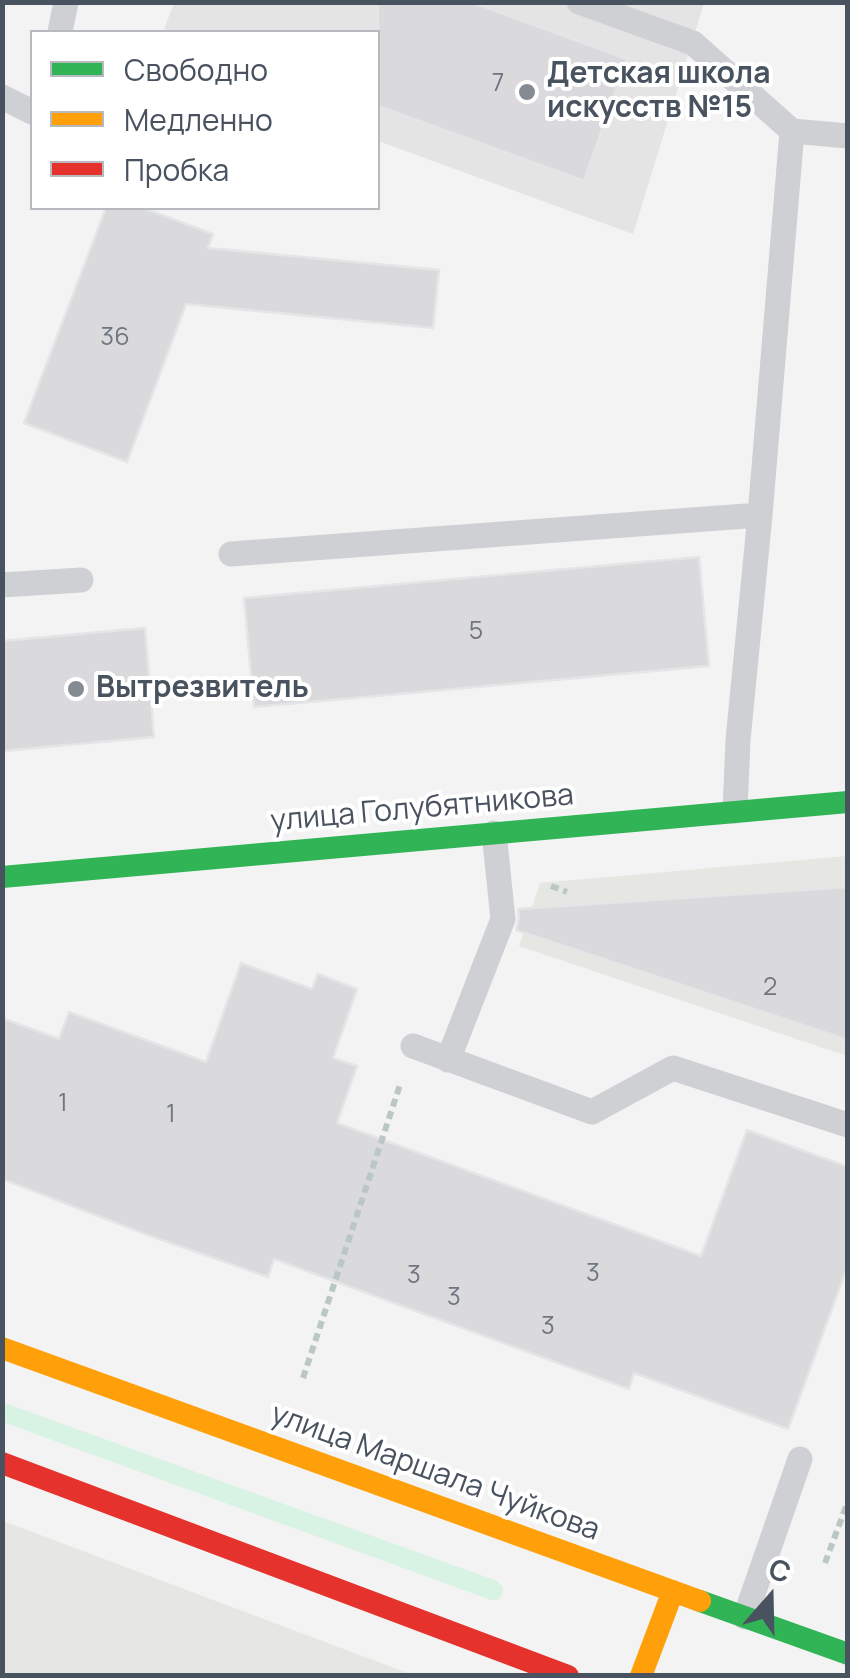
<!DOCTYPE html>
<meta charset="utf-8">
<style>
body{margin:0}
#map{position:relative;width:850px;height:1678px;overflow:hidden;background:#f3f3f3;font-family:Manrope,sans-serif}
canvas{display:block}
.frame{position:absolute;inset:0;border:5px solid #495360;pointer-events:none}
.legend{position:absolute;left:30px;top:30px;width:350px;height:180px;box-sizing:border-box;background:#fff;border:2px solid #b6babf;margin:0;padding:12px 18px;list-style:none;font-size:30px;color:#495360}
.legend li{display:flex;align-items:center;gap:20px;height:50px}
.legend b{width:50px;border:2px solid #b6babf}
.north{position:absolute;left:720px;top:1548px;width:100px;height:100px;-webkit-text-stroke:8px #fff;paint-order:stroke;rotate:20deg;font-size:28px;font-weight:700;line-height:40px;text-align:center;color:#495360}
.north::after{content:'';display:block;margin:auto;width:35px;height:45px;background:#495360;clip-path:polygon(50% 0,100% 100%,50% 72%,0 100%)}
</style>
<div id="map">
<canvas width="850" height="1678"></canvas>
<div class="frame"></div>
<ul class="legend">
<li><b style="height:12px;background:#30b455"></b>Свободно</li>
<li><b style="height:12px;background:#ff9f0a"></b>Медленно</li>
<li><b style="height:12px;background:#e5322d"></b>Пробка</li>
</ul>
<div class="north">С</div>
</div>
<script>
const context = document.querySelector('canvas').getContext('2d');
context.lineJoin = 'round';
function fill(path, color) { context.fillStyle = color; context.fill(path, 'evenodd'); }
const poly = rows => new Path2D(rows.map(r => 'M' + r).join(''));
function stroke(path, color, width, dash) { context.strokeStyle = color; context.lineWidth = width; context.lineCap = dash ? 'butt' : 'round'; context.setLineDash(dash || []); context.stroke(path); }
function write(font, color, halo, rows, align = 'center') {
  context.font = font + ' Manrope,sans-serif'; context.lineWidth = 8; context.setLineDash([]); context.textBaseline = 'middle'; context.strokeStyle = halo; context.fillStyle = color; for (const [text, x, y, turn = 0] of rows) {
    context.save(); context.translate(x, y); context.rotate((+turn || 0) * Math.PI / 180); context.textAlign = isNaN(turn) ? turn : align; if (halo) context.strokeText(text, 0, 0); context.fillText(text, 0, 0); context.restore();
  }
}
fill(poly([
 [847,856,847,1056,519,946,540,883],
 [2,1521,3,1521,413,1675,3,1675]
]), '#e6e7e2');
fill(poly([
 [174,3,704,3,633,234,378,141,378,32,163,32]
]), '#e5e4e5');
fill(poly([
 [2,1402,497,1581,503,1588,502,1594,498,1600,491,1600,3,1422]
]), '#d8f2e4');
const building = poly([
 [378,2,471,2,627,59,584,181,378,106,378,2],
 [106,208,143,208,213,234,208,248,439,270,433,328,186,304,127,462,24,423,106,208],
 [699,557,709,666,254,707,244,598,699,557],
 [145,628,154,737,2,751,2,641,145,628],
 [848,887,848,1040,516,930,519,918,518,909,848,887],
 [241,963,312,989,318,974,357,989,333,1058,357,1066,337,1123,701,1256,747,1130,848,1167,848,1265,788,1429,634,1373,629,1389,274,1259,268,1277,145,1234,2,1179,2,1018,59,1039,69,1012,206,1062,241,963]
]);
fill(building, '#dadadc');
stroke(building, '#e4e5e6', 2.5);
stroke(poly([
 [551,886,567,892],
 [303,1378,400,1085],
 [825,1563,848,1501]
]), '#bbc7c4', 6, [8, 5]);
stroke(poly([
 [579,2,693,43,792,131],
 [60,32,66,2],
 [2,97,32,112],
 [231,554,760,515],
 [2,585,81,580],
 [735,811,738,740,760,515,792,131,848,136],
 [413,1046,592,1112,673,1068,848,1125],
 [448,1060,503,919,494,833],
 [745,1617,800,1459]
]), '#ced0d3', 25);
stroke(poly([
 [2,877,848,802],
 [700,1601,848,1654]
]), '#30b455', 22);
stroke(poly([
 [2,1348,700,1601],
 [641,1676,673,1591]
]), '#ff9f0a', 22);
stroke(poly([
 [2,1463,568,1676]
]), '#e5322d', 22);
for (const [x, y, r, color] of [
 [527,92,10,"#848b93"],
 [76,689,10,"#848b93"]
]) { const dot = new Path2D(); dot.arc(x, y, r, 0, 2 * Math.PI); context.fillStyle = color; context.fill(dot); stroke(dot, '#fff', 4); }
write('25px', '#6f7680', null, [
 ["7",498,84],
 ["36",115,338],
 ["5",476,632],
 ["2",770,988],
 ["1",63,1104],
 ["1",171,1115],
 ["3",593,1274],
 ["3",414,1276],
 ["3",454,1298],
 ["3",548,1327]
]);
write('bold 30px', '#495360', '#fff', [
 ["Детская школа",547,75],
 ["искусств №15",547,109],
 ["Вытрезвитель",96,689]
], 'left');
write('30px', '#495360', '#fff', [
 ["улица Голубятникова",422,809,-5],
 ["улица Маршала Чуйкова",435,1473,20]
]);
</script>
